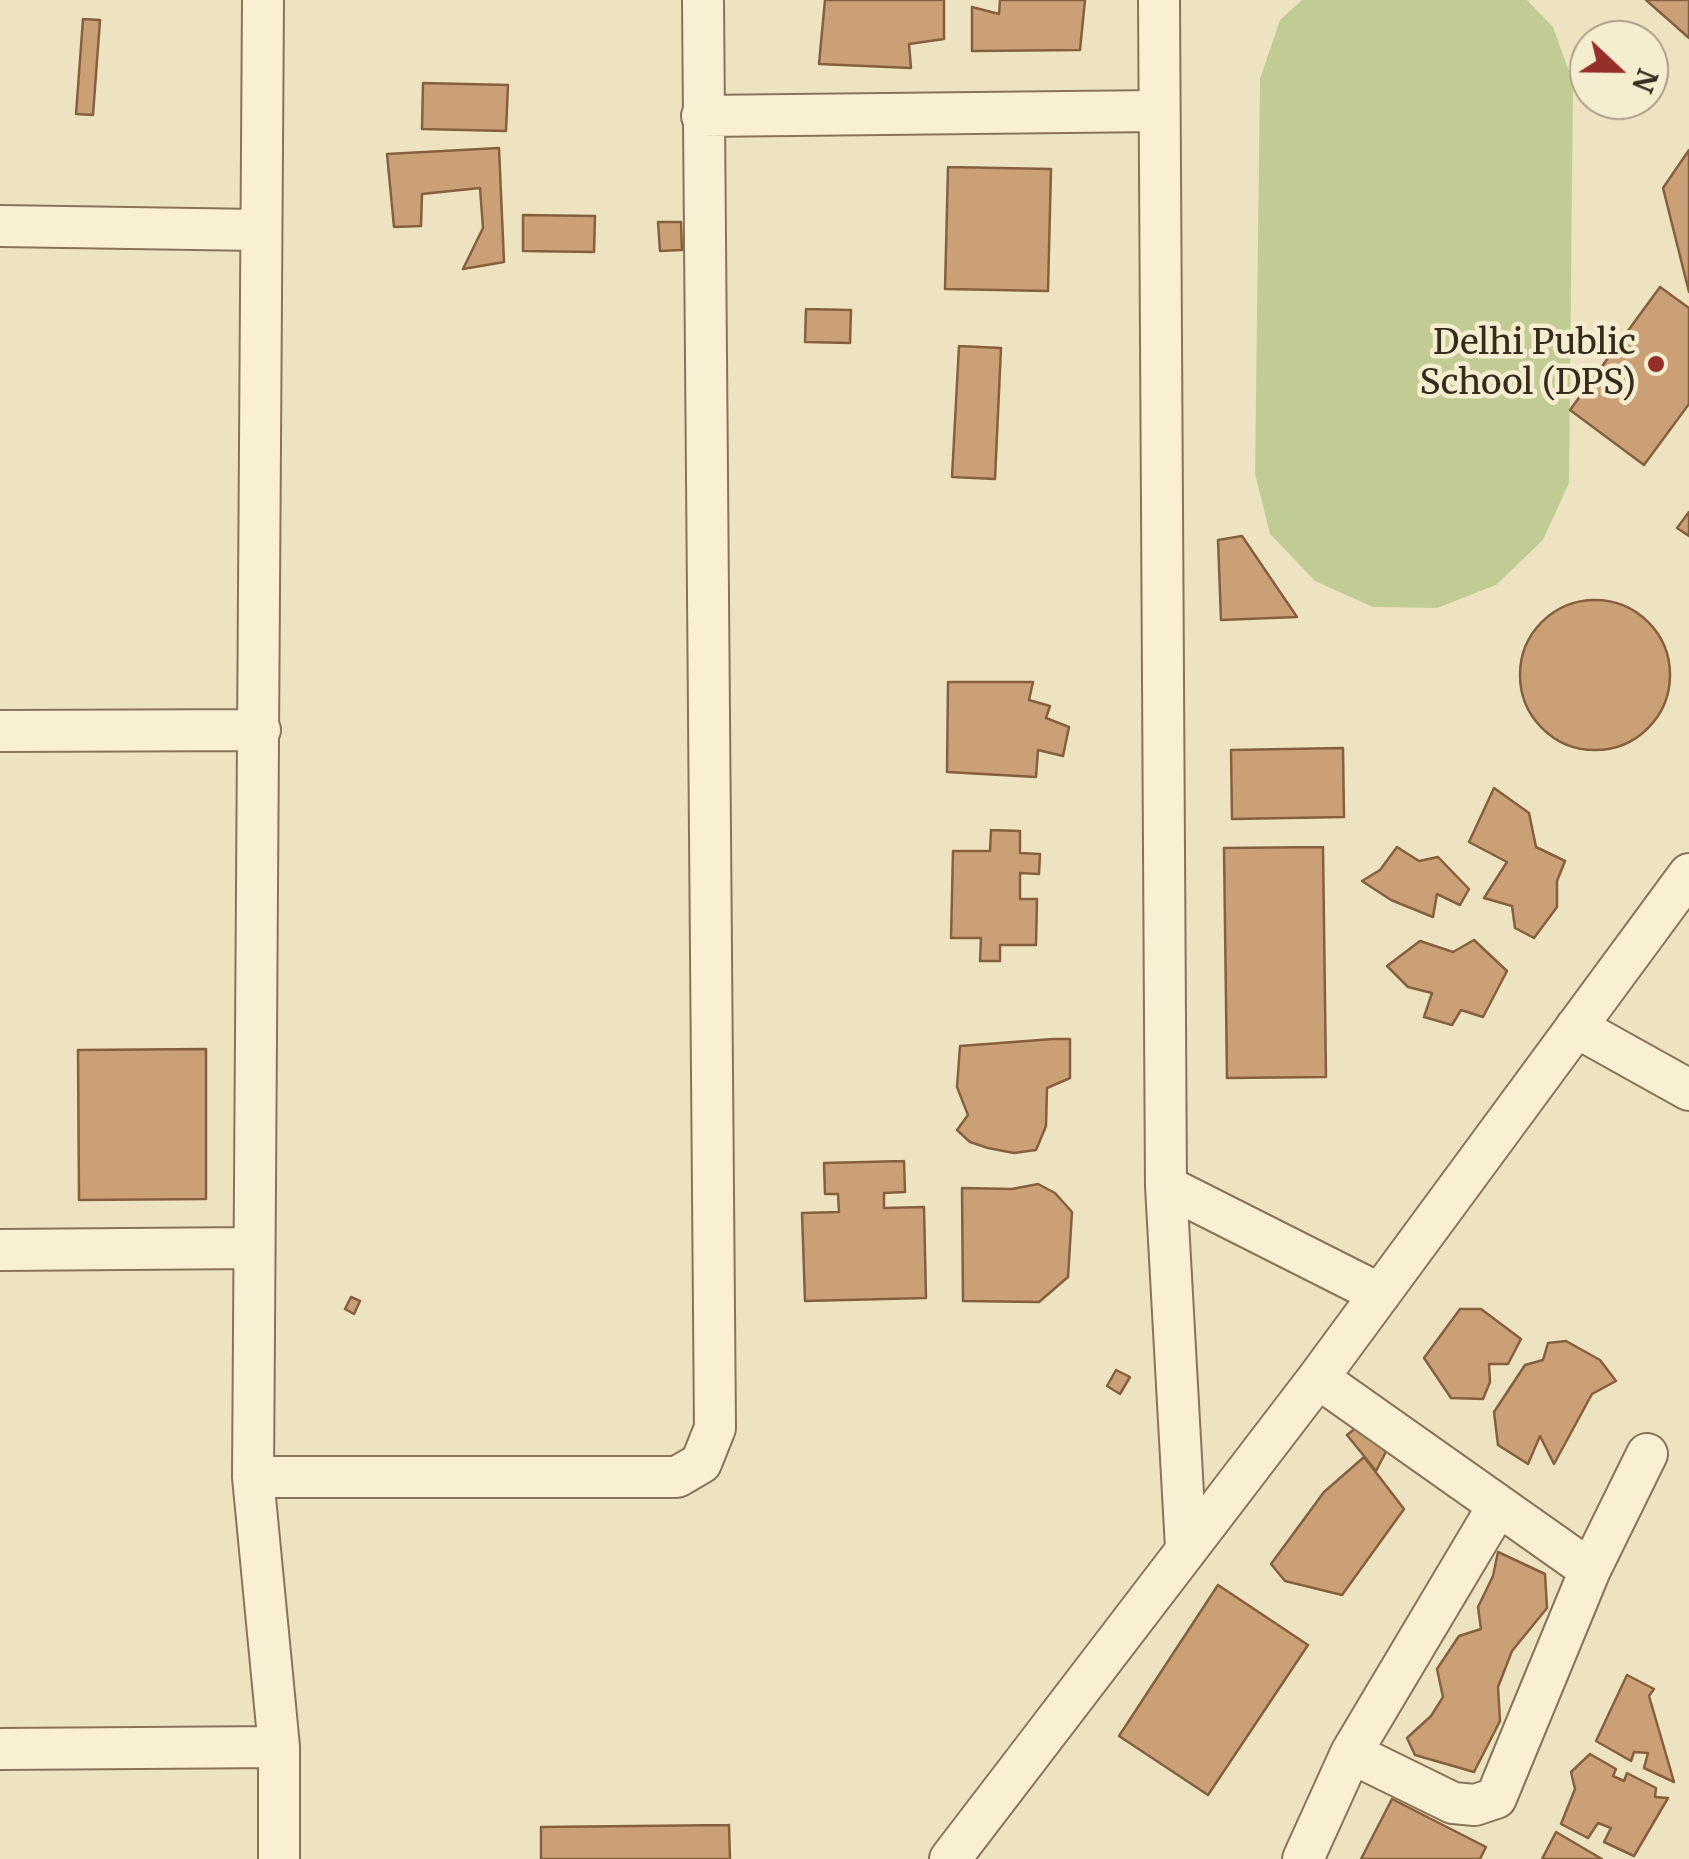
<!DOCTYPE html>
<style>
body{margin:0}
#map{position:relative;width:1689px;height:1859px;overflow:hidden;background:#eee3c1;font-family:Merriweather,serif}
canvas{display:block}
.north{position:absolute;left:1569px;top:20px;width:100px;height:100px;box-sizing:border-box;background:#f5edd0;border:2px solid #a99f88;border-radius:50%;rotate:112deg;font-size:28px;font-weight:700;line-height:40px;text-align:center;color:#372b1d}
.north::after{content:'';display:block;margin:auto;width:35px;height:45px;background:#962f29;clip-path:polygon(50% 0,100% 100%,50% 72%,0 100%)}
</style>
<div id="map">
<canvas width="1689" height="1859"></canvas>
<div class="north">N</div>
</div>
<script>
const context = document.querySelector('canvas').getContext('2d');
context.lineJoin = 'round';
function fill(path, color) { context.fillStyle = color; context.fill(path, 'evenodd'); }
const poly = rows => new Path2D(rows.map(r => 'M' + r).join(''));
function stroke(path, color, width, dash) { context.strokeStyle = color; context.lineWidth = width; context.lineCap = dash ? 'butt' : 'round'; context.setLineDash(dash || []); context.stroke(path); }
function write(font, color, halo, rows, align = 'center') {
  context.font = font + ' Merriweather,serif'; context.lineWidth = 9; context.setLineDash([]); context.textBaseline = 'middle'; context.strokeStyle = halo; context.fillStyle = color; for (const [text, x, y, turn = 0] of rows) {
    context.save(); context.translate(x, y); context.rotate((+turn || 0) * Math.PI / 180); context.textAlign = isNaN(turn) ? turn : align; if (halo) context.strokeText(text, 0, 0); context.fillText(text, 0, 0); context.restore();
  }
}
fill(poly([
 [1302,0,1527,0,1553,27,1573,83,1569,483,1543,540,1496,585,1437,608,1373,607,1315,581,1270,534,1255,474,1260,79,1280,20]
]), '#c1cc95');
const building = poly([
 [825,0,944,0,944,39,909,44,911,68,819,64,825,0],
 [1000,0,1085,0,1080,50,972,51,972,7,999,14,1000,0],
 [1646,0,1689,0,1689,38,1646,0],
 [83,19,100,20,93,115,76,114,83,19],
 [423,83,508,85,506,131,422,129,423,83],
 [499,148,504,262,463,269,483,228,480,188,422,194,421,226,394,227,387,154,499,148],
 [1689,150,1689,292,1663,188,1689,150],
 [948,167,1051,169,1048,291,945,289,948,167],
 [523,215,595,216,594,252,523,251,523,215],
 [658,222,681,222,682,250,660,251,658,222],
 [1660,287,1689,308,1689,404,1644,465,1570,410,1660,287],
 [806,309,851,310,850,343,805,342,806,309],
 [959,346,1001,348,995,479,952,477,959,346],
 [1689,512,1689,536,1677,528,1689,512],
 [1242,536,1297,617,1221,620,1218,540,1242,536],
 '1520 675a75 75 0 1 1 150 0a75 75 0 1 1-150 0Z',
 [948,682,1033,682,1029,700,1050,706,1046,718,1069,727,1063,756,1038,750,1036,777,947,772,948,682],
 [1343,748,1344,817,1232,819,1231,750,1343,748],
 [1494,788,1529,813,1536,847,1565,861,1557,881,1557,907,1534,938,1515,928,1512,906,1484,898,1507,862,1469,842,1494,788],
 [991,830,1020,831,1020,853,1040,854,1039,874,1020,873,1020,899,1037,899,1036,945,1000,945,1000,961,980,961,981,938,951,938,953,851,990,851,991,830],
 [1323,847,1326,1077,1227,1078,1224,848,1323,847],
 [1397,847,1419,861,1438,857,1469,889,1460,905,1437,894,1433,917,1391,900,1362,881,1380,870,1397,847],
 [1474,940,1507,971,1483,1017,1461,1010,1452,1025,1424,1017,1432,993,1408,987,1387,966,1420,941,1453,952,1474,940],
 [1053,1039,1070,1039,1070,1078,1047,1088,1046,1126,1036,1150,1014,1153,988,1148,970,1142,957,1130,968,1115,957,1087,960,1046,1053,1039],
 [206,1049,206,1199,79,1200,78,1050,206,1049],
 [904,1161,905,1192,884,1193,884,1208,924,1207,926,1298,805,1301,802,1213,839,1212,838,1194,825,1194,824,1163,904,1161],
 [1038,1184,1055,1193,1072,1212,1068,1277,1039,1302,963,1301,962,1188,1012,1189,1038,1184],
 [351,1297,360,1301,354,1314,345,1309,351,1297],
 [1460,1309,1481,1309,1521,1339,1508,1364,1489,1364,1490,1382,1483,1399,1451,1398,1424,1358,1460,1309],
 [1566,1341,1600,1360,1616,1381,1592,1394,1554,1464,1540,1436,1528,1464,1498,1445,1494,1412,1525,1365,1543,1360,1548,1343,1566,1341],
 [1116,1370,1130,1377,1120,1394,1107,1386,1116,1370],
 [1363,1422,1391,1442,1376,1471,1347,1435,1363,1422],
 [1364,1457,1404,1509,1342,1595,1285,1581,1271,1564,1324,1492,1364,1457],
 [1498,1552,1545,1574,1547,1608,1512,1651,1498,1687,1500,1721,1474,1772,1415,1755,1407,1738,1431,1716,1443,1697,1437,1669,1459,1636,1481,1629,1478,1607,1493,1576,1498,1552],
 [1218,1585,1308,1645,1208,1795,1119,1736,1218,1585],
 [1627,1675,1654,1689,1649,1696,1674,1782,1644,1768,1648,1753,1634,1752,1631,1761,1596,1741,1627,1675],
 [1590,1754,1616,1769,1613,1776,1624,1781,1627,1773,1656,1788,1655,1797,1668,1798,1634,1856,1604,1842,1611,1828,1598,1823,1588,1838,1561,1824,1575,1789,1571,1772,1590,1754],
 [1392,1799,1486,1847,1480,1859,1361,1859,1392,1799],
 [729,1825,730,1859,541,1859,541,1827,729,1825],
 [1556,1832,1602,1859,1542,1859,1556,1832]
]);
fill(building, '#cca077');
stroke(building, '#86603e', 2.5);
const street = poly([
 [263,0,253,1477,279,1747,279,1859],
 [1159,0,1166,1186,1186,1548],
 [702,116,1158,111],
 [0,226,259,230],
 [0,731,260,730],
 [1576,1027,1689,1090],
 [1166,1186,1380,1294],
 [0,1250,252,1248],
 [253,1477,677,1477,701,1463,715,1428,703,0],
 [1590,1570,1647,1454],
 [0,1749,279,1747],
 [1351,1753,1498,1506],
 [950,1859,1318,1378,1689,874],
 [1303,1859,1351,1753,1453,1803,1475,1805,1496,1798,1590,1570,1318,1378]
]);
stroke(street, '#877459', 44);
stroke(street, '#f9f0d4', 40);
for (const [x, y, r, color] of [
 [1656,364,10,"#962f29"]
]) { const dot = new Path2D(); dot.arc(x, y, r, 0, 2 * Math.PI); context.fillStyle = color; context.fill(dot); stroke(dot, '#f5edd0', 4); }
write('35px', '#372b1d', '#f5edd0', [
 ["Delhi Public",1636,344],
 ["School (DPS)",1636,384]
], 'right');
</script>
